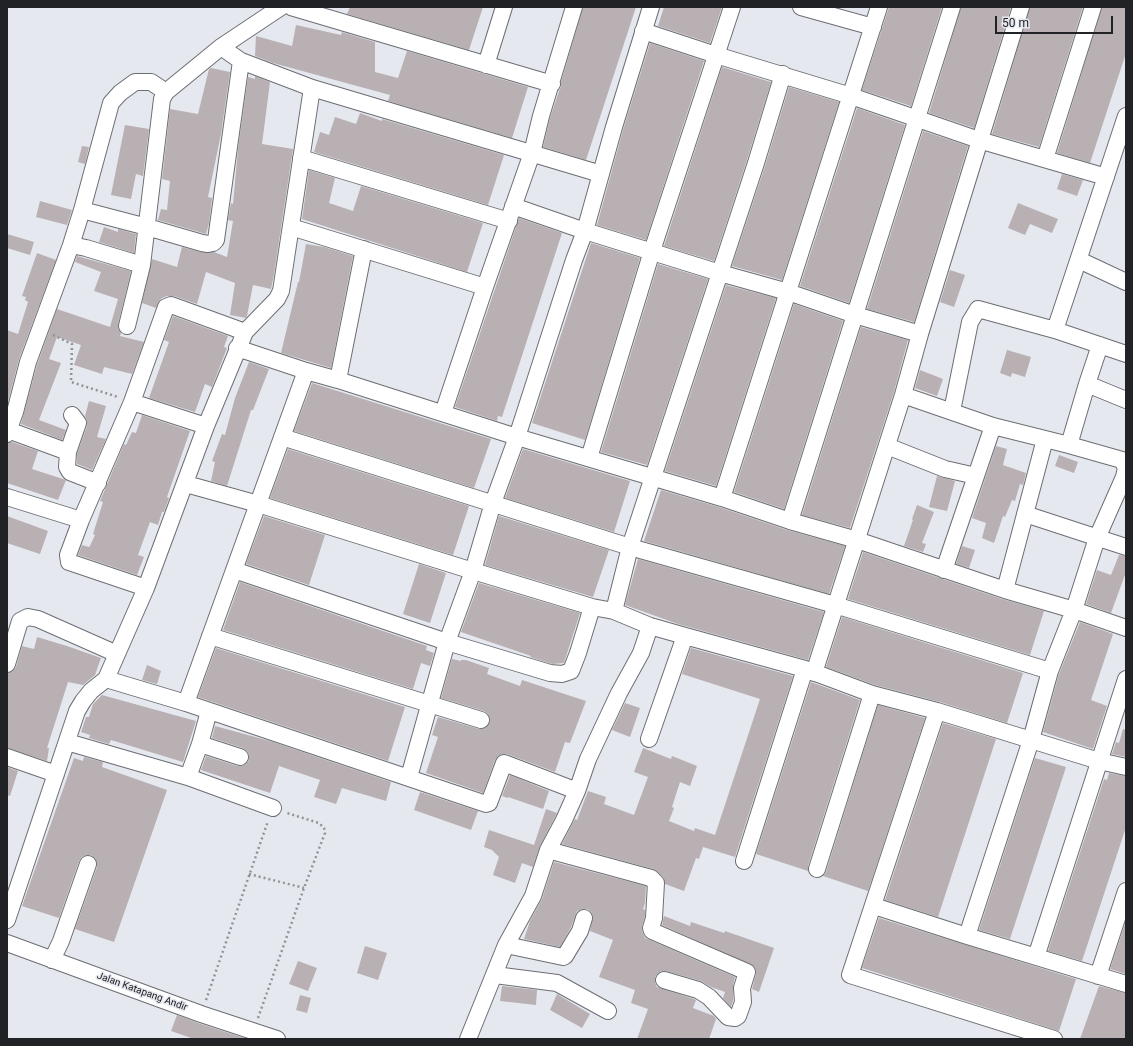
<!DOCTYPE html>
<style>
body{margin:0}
#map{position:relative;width:1133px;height:1046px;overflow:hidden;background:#e6e8ef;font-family:Roboto,sans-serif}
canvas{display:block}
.frame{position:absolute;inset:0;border:8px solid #212225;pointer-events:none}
.scale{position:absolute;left:995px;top:16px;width:118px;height:18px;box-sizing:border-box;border:2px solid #212225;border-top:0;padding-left:5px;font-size:12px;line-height:14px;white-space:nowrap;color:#212225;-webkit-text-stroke:3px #e6e8ef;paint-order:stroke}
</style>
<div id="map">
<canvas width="1133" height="1046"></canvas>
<div class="frame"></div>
<div class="scale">50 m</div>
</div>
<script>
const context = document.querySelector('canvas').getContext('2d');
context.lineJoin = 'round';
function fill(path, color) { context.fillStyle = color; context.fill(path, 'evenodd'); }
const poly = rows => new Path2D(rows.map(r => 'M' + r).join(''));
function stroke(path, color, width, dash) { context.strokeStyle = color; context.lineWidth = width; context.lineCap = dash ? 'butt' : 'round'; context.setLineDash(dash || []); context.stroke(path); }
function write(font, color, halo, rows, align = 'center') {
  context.font = font + ' Roboto,sans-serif'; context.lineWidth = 3; context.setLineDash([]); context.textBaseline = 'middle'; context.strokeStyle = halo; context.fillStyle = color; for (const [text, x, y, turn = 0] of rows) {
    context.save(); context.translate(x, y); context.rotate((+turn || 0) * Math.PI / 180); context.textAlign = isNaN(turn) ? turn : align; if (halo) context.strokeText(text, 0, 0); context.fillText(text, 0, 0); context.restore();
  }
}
fill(poly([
 [350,7,483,7,469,50,347,14],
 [583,7,636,7,586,160,543,147,550,118,559,91,561,87,561,82],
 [664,7,722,7,710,43,658,26],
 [889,7,942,7,911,106,862,90],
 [961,7,1011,7,974,128,929,113],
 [1030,7,1083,7,1039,147,992,134],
 [1102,7,1126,7,1126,53,1090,163,1057,153],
 [296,25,341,35,342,32,375,42,375,72,398,78,407,51,528,87,512,138,388,101,390,95,273,63,255,56,256,36,292,46],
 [650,43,704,61,646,240,597,225,623,130],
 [722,67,771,82,747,160,714,261,664,246],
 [211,68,230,72,221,134,208,197,212,198,209,223,206,234,158,220,161,209,167,210,170,181,162,179,170,109,198,114,209,69],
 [255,76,270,82,262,144,293,149,274,274,271,289,253,285,247,316,246,318,230,315,235,283,206,272,197,304,174,296,167,296,162,298,159,301,156,308,142,303,152,259,177,267,182,247,200,252,214,252,227,257,233,221,228,220,231,203,233,204,238,149,248,77,255,79],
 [789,87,839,102,782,280,732,266,765,166],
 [857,108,905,125,849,303,800,286],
 [360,113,382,121,382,119,504,155,488,205,314,152,320,132,329,135,335,117,356,124],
 [125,125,149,129,143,176,136,174,131,199,111,195],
 [923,131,968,146,914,322,867,309],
 [82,146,89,147,85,164,78,162],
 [309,170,335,178,329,203,353,211,361,186,483,223,467,272,302,219],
 [1062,174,1083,180,1077,196,1057,189],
 [40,201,72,210,67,225,36,217],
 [1018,203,1058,219,1052,233,1030,224,1025,235,1008,228],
 [519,218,562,233,502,417,498,416,497,421,455,407],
 [104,227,118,232,118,229,136,234,134,253,99,242],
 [7,234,34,242,30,255,7,248],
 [591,243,640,258,585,440,532,423],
 [306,244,324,247,353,256,331,368,281,353,298,282,299,282],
 [37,253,56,260,19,359,7,405,7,330,18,334,28,302,25,300,26,297,22,296],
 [77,256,131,271,118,324,118,328,121,333,120,336,144,342,132,374,104,367,102,374,74,365,81,345,57,337,49,359,61,363,39,420,66,430,62,440,21,424,37,365,57,309,110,327,118,299,94,291,101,272,75,262],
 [658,264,708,279,647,465,601,452],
 [950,270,965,275,954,307,940,302],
 [726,285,776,298,716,486,665,471],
 [794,304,843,321,784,509,734,492],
 [173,316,228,336,224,347,227,348,212,387,205,384,195,412,149,398,169,342,164,340],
 [861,327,908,340,894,392,850,528,802,515],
 [1007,350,1031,357,1025,377,1012,373,1011,377,1000,373],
 [249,362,269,369,253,410,251,410,227,486,211,481,215,462,212,461,222,434,225,435,235,398],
 [920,370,943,379,937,396,915,388],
 [312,383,491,439,474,488,294,431],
 [89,401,106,406,97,437,106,439,92,470,77,464,77,454,87,426,87,421,85,416],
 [142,415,190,431,167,497,169,498,164,512,162,512,158,525,150,522,138,555,144,557,137,575,78,555,82,545,89,547,90,546,95,535,93,534,103,502,100,501,124,444,126,445,132,432,136,433],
 [12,442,38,451,32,469,66,480,58,500,7,483,7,443],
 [996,446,1007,449,1003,465,1026,473,1023,485,1020,484,1015,501,1012,500,1005,517,1003,516,994,543,982,538,986,523,972,518],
 [288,449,469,506,453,555,270,498],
 [523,449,630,481,614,532,505,498],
 [1059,455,1078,462,1074,473,1055,466],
 [937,476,955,481,947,511,929,507],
 [661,490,719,507,787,530,845,546,829,594,644,541],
 [917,505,934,512,922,543,926,544,923,552,904,546,913,520,912,519],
 [7,516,48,531,40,554,7,543],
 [264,516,325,535,309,585,246,564],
 [499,516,609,550,593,597,485,565],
 [962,546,975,550,969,568,956,564],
 [863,552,1002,599,1044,611,1030,655,848,599],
 [1119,555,1126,556,1126,572,1111,613,1086,604,1097,570,1111,575],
 [638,559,824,612,808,660,678,624,625,605],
 [419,564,446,573,430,623,403,614],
 [240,582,427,646,426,650,434,653,430,666,421,663,413,689,223,630],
 [479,583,580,613,564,663,552,664,530,657,531,656,461,632],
 [842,617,1023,673,1007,723,940,702,875,685,826,667],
 [1080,622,1113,634,1091,700,1107,706,1093,749,1043,732,1059,674],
 [37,637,67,646,101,658,95,675,83,685,68,682,47,748,49,748,47,761,7,748,7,673,13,671,16,667,22,646,34,649],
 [216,648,405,707,388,761,198,697],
 [691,648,793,676,735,857,703,847,699,859,696,858,684,891,665,884,663,877,653,869,562,844,575,819,577,820,588,791,606,797,604,804,634,815,648,777,634,772,643,748,671,759,672,756,697,766,690,786,680,782,672,807,674,808,669,821,694,831,695,828,715,835,760,699,682,674],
 [452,659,461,661,461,660,466,660,489,668,487,674,520,686,522,680,586,701,570,743,565,742,555,772,507,754,502,754,498,756,495,760,483,793,426,773,438,737,432,735,438,717,479,729,483,729,487,727,490,722,490,718,488,714,484,711,441,698],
 [147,665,161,671,157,684,142,680],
 [811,682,860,700,808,866,808,871,756,854],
 [102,695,196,721,183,762,111,740,109,744,89,738,90,735,81,732,86,717,89,717,93,704],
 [625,703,640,708,630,737,612,730],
 [878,705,925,718,868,891,823,876,826,872],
 [943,723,996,739,938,917,885,900],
 [215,726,270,741,391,782,386,801,342,788,336,804,314,797,320,780,279,766,270,793,201,770,206,756,237,766,242,766,246,764,249,760,249,755,247,751,243,748,212,738],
 [1123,729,1126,730,1126,757,1112,754,1116,742,1119,743],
 [84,757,103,762,102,767,167,790,114,942,75,929,97,867,97,863,95,858,91,855,86,855,82,857,79,861,59,918,22,906,74,758,83,761],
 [1035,758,1066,767,1010,939,979,930],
 [7,767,18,771,10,796,7,795],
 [1109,773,1126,776,1126,827,1082,961,1048,951,1104,779,1107,780],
 [510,775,549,791,543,809,508,797,508,798,502,796],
 [420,792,478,811,471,830,414,810],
 [546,809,557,813,540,846,533,867,522,863,515,883,493,875,499,857,492,850,484,847,489,830,534,845],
 [554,862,646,886,645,903,643,909,645,910,645,916,642,926,642,931,645,938,735,977,733,985,733,1001,731,1007,723,998,725,992,711,987,701,981,666,971,661,971,658,973,655,977,655,983,657,987,694,999,696,1000,693,1008,714,1016,716,1019,709,1039,637,1039,648,1009,631,1003,635,990,599,977,613,940,590,931,593,916,591,912,587,909,582,909,577,911,571,927,560,947,524,939,530,921,542,899],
 [664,916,690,926,691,922,724,933,725,931,774,948,759,992,752,989,756,974,756,970,754,966,662,925],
 [879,918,1076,979,1059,1031,862,968],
 [1126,921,1126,974,1110,969],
 [365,946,387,953,378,980,357,973],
 [298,961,317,968,308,991,289,984],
 [502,986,537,990,536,1005,500,1001],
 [1099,986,1126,993,1126,1039,1080,1039],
 [557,994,590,1014,582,1028,550,1010],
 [300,995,311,998,307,1013,296,1010],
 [177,1015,198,1023,247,1039,194,1039,171,1031]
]), '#b8b0b3');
const minor = poly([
 [291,7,552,84],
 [801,7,873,27],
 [643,31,716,55,851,96,979,140,1106,177],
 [221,47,241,61,312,88,601,174],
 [486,65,504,7],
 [301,158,509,221],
 [1045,159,1093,7],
 [513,206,585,231,720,273,788,292,855,315,920,334],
 [82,210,111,103,120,93,135,82,151,82,166,92],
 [291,227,485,287],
 [71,245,86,248,142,265],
 [1079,260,1126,282],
 [127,326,142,265,162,99,166,92,221,47,281,7],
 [1055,330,1126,116],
 [237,348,306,371,338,380,517,437,722,498,790,521,857,540,1005,590,1074,610,1126,628],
 [338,380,364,249],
 [1087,384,1126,400],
 [903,395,993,426,1069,445,1122,460,1126,468,1124,477,1097,538,1074,610,1050,671,1031,740,967,936],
 [132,402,206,426],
 [952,411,970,322,978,309,1055,330,1126,354],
 [443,413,485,287,532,153,541,116,574,7],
 [8,430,68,452,67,467,70,472,98,483],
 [7,434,15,412,28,362,71,245,82,210,147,227,202,243,208,244,213,243,216,240,241,61],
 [282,437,630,547,835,605,1050,671],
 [1069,445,1087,384,1100,345],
 [887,446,945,469,976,476,993,426],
 [68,452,78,423,72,415],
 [589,458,652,251,732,7],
 [186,484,258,504,473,571,592,607,614,611,650,626,685,636,805,669,872,694,937,711,1099,761,1126,767],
 [7,497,81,520],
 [722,498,879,7],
 [1025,514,1126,547],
 [790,521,952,7],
 [234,570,447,642,550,673,562,674,571,671,578,653,592,607],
 [944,570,976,476],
 [146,588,69,562,68,555,81,520,132,402,166,307,171,305,245,332],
 [1005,590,1045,439],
 [614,611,630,547,756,163,783,74],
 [210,636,481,720],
 [7,664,20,621,28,617,38,619,117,654],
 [814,673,903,395,920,334,1021,7],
 [106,679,186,703,486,804,489,803,504,763,577,791],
 [186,703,306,371],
 [937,711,850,975,1054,1039],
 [649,739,685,636],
 [67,742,188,777,273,808],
 [200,744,240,757],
 [7,757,56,774],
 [188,777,200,744,209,711],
 [409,777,447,642,473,571,493,503,517,437,574,260,585,231,614,127,651,7],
 [548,850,564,820,577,791,588,759,619,693,641,653,650,626],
 [744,861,805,669],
 [817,869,872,694],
 [874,906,967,936,1126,984],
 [7,920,77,711,83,701,91,691,106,679,146,588,206,426,245,332,277,299,281,291,312,88],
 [7,943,201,1014,277,1039],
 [506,945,563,957,565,956,580,931,584,918],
 [1036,957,1126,679],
 [52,960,61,941,88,864],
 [495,975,557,983,608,1011],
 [1098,976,1126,891],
 [468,1039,506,945,533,896,548,850,651,878,656,883,654,918,651,928,652,931,747,972,742,988,743,1002,738,1016,735,1018,728,1017,709,997,698,990,664,980]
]);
stroke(minor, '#6c6e74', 18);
stroke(poly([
 [53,335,72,344,71,382,118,397],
 [249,874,304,888],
 [206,1000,268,821],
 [258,1018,304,888,325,833,324,828,319,823,287,813]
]), '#929398', 2.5, [2, 3]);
stroke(minor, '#fff', 16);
write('10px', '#212225', '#e6e8ef', [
 ["Jalan Katapang Andir",142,992,20]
]);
</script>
